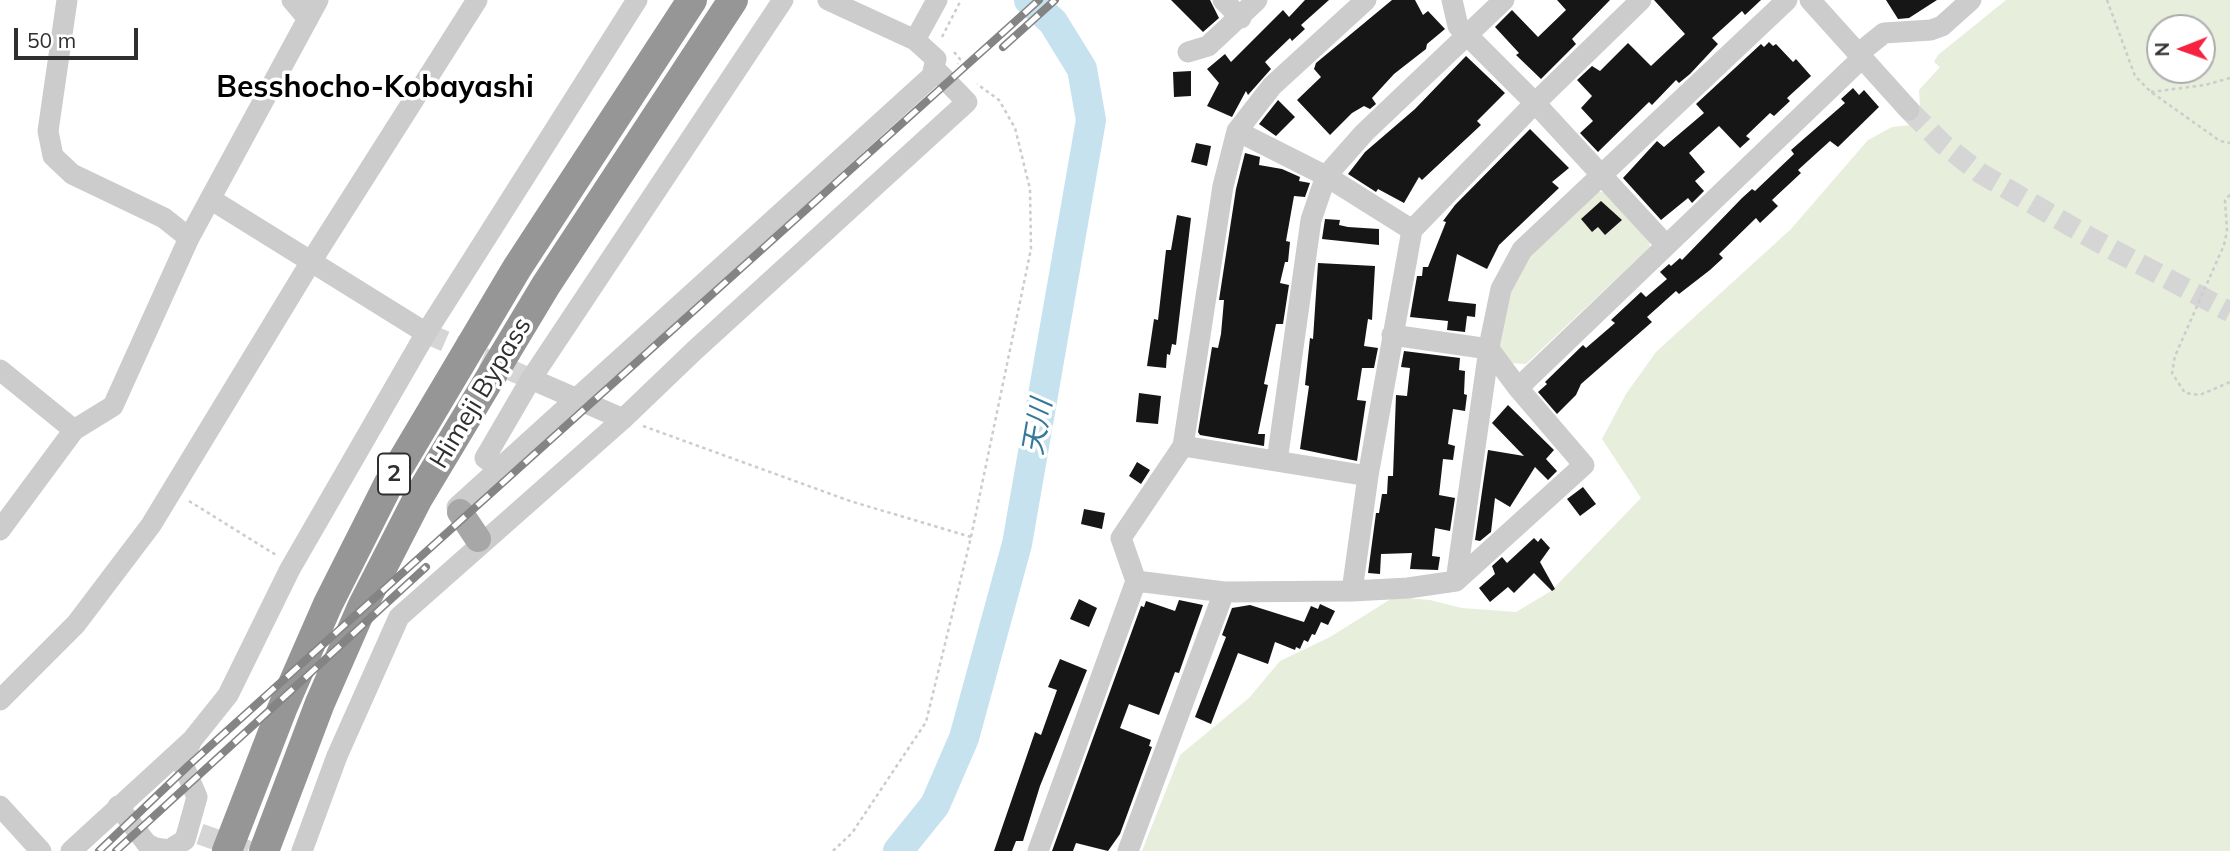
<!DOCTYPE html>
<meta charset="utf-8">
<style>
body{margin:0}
#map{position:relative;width:2230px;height:851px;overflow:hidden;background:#fff;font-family:Mulish,sans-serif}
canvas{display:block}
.north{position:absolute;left:2146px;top:14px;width:70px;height:70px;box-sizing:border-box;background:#fff;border:2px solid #acacac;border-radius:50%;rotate:269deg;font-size:19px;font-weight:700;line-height:28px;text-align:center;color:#2f2f2f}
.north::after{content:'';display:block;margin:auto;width:24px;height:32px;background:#f6223e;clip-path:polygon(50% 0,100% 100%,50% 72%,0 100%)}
.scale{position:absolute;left:14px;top:28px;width:124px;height:32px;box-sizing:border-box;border:4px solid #2f2f2f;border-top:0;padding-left:9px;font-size:21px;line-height:24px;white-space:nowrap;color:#2f2f2f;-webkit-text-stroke:5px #fff;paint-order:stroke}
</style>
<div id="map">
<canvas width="2230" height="851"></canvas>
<div class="north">N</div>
<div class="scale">50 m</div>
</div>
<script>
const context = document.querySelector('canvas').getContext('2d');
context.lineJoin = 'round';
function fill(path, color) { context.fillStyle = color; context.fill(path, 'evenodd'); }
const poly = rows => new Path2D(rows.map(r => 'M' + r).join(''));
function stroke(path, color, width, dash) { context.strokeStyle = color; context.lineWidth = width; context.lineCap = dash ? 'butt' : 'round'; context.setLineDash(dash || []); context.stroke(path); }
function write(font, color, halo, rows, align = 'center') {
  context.font = font + ' Mulish,"Noto Sans JP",sans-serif'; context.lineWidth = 7; context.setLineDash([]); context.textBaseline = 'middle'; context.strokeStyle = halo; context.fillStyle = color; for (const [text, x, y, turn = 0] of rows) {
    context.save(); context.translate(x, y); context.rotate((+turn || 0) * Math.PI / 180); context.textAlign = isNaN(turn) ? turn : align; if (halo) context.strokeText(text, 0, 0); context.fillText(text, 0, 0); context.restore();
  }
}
fill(poly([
 [2006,0,2230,0,2230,851,1142,851,1180,755,1249,698,1280,661,1330,637,1394,597,1430,600,1462,608,1516,612,1551,591,1641,498,1602,439,1626,394,1656,352,1791,229,1868,140,1892,127,1921,124,1919,90,1940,67,1934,62,1938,55],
 [2160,28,2202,28,2202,70,2160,70],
 [1596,191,1607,193,1649,236,1650,247,1526,364,1510,363,1501,352,1497,333,1509,288,1525,260]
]), '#e7eedc');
stroke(poly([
 [898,851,935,805,964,738,1017,544,1091,120,1082,69,1053,22,1029,0]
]), '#c6e2ef', 30);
fill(poly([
 [1171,0,1210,0,1219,18,1203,32],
 [1305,0,1329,0,1301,25,1305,29,1292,41,1290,38,1265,62,1271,69,1248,95,1246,91,1232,117,1207,106,1219,83,1207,69,1225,54,1231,62,1283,10,1289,17],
 [1392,0,1415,0,1423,15,1428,11,1445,29,1427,44,1426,49,1394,74,1372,98,1376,104,1370,109,1364,106,1352,113,1330,135,1297,100,1321,77,1314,69,1316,63],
 [1557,0,1610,0,1572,39,1576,44,1541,79,1516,55,1519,53,1495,27,1512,10,1538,37,1566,10],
 [1654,0,1761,0,1745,15,1742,11,1712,38,1718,44,1690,74,1679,83,1676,80,1652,105,1649,102,1598,152,1580,133,1593,121,1581,108,1592,96,1577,80,1592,66,1600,71,1628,43,1651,66,1685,34],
 [1886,0,1937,0,1909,18,1898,19],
 [1769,42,1773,46,1776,44,1793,62,1796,59,1811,76,1787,98,1790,101,1774,116,1770,113,1746,136,1750,139,1740,148,1719,126,1689,153,1705,172,1695,181,1704,191,1692,203,1688,198,1661,220,1623,178,1657,141,1664,147,1704,113,1696,104,1761,44,1764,47],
 [1466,56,1505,93,1477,121,1481,125,1422,180,1419,177,1404,203,1378,189,1376,192,1348,174,1365,152,1415,109],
 [1191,71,1191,96,1174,97,1173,72],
 [1853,88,1859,95,1864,90,1879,107,1838,147,1830,141,1798,170,1801,173,1772,200,1778,206,1760,223,1756,218,1719,254,1723,258,1710,270,1679,294,1676,291,1647,317,1652,322,1581,384,1576,395,1557,414,1538,392,1547,384,1545,382,1583,345,1586,348,1615,323,1611,320,1641,292,1646,297,1667,279,1660,272,1669,264,1671,266,1680,258,1682,260,1742,198,1752,189,1755,191,1794,154,1791,150,1845,103,1841,99],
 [1278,100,1295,117,1276,136,1259,124],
 [1530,129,1569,168,1552,182,1559,188,1499,245,1487,269,1457,254,1448,301,1476,304,1475,317,1467,316,1465,332,1447,330,1448,321,1410,317,1417,276,1422,276,1423,267,1428,267,1446,222,1443,221,1455,205],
 [1196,143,1211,146,1207,166,1191,162],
 [1245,153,1260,157,1259,165,1282,169,1300,177,1299,181,1310,183,1305,197,1294,196,1286,241,1290,242,1288,262,1285,262,1280,283,1289,285,1283,324,1276,324,1264,384,1268,385,1258,434,1265,434,1264,446,1200,435,1198,432,1212,347,1218,348,1221,334,1224,300,1219,300,1236,189],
 [1601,201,1622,220,1605,235,1598,227,1592,232,1581,219],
 [1177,215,1191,218,1176,345,1172,344,1170,355,1167,354,1166,368,1147,366,1154,319,1158,320,1166,250,1171,250],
 [1325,219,1340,220,1339,225,1348,227,1379,229,1379,245,1322,239],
 [1318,263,1375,266,1372,320,1368,319,1364,346,1378,348,1374,368,1362,368,1357,400,1366,401,1357,461,1300,449,1309,386,1305,385,1310,338,1313,339],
 [1404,351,1460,358,1459,370,1465,371,1464,394,1467,395,1465,411,1453,409,1448,444,1455,446,1453,460,1443,459,1439,495,1455,498,1450,531,1435,528,1432,556,1440,557,1438,570,1410,569,1412,553,1381,554,1380,574,1368,573,1376,513,1379,513,1382,494,1387,494,1388,476,1393,476,1396,395,1407,396,1410,368,1401,367],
 [1139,393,1161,396,1158,424,1136,422],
 [1508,405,1554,450,1546,459,1557,471,1548,480,1535,467,1510,507,1495,498,1491,532,1480,541,1475,540,1488,450,1524,456,1492,423],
 [1137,462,1150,470,1141,484,1129,476],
 [1583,487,1596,504,1580,516,1567,499],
 [1084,509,1105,513,1102,529,1081,524],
 [1534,538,1538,542,1541,538,1550,548,1540,562,1555,589,1552,591,1534,573,1514,593,1508,587,1490,602,1479,588,1495,574,1492,566,1502,557,1507,563],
 [1079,599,1097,608,1089,627,1070,619],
 [1179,600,1203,605,1179,673,1175,672,1159,715,1129,704,1120,728,1151,740,1149,746,1152,747,1120,834,1108,851,1076,843,1073,851,1052,851,1141,606,1144,607,1146,601,1175,611],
 [1320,604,1335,611,1328,625,1321,622,1315,635,1312,634,1308,642,1304,640,1300,649,1296,647,1295,650,1275,642,1268,664,1238,653,1211,724,1195,717,1226,637,1222,635,1232,608,1250,605,1304,622,1311,606,1318,609],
 [1060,659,1087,670,1040,786,1023,841,1016,841,1012,851,994,851,1035,732,1041,735,1057,690,1048,687]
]), '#161616');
stroke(poly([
 [1909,110,1943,144,1980,173,2091,238,2230,312],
 [426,333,531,379],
 [200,834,248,851]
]), '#d5d5d5', 21, [21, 10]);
stroke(poly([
 [2107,0,2135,76,2151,92,2220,141,2230,143],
 [942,37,961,0],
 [954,52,960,59,958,64],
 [2151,92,2205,85,2230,78],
 [2230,195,2225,200,2227,231,2224,245,2175,356,2172,373,2185,393,2200,395,2230,382],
 [643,426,850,501,971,537],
 [189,501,276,555],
 [833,851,852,833,926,722,971,537,1031,249,1030,189,1015,128,999,100,977,84]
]), '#ccc', 2.5, [3.5, 3.5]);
stroke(poly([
 [67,0,48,131,53,156,72,174,164,218,189,238],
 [292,0,308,19],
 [1223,0,1241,18],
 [1452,0,1458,26,1535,103,1666,245],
 [1810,0,1909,110],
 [915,40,937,0],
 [1188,52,1208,46,1257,0],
 [1859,53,1884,33,1931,30,1942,26,1971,0],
 [1237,131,1326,176,1412,230],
 [212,200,426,333],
 [1392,335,1489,349,1518,388],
 [0,370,74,430],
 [531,379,623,419],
 [1183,446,1368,476],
 [1277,461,1311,220,1326,176,1364,133,1504,0],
 [499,469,485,458,531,379,783,0],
 [460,512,457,507,932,76,936,59,915,40,828,0],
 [0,530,74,430,113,406,189,238,318,0],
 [1136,581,1224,592,1352,591,1408,588,1456,581,1584,465,1518,388,1863,57],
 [1456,581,1490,342,1501,289,1522,250,1787,0],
 [1352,591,1368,476,1412,230,1535,103,1641,0],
 [0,700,76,624,151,525,312,260,477,0],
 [0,806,41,851],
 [118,806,147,844,155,848,169,850,185,840,197,797,182,762,191,742],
 [71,851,192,740,228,695,290,569,426,333,637,0],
 [302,851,337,756,399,617,623,419,695,350,967,102,934,68],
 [1038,851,1136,581,1121,538,1183,446,1223,186,1237,131,1272,86,1366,0],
 [1128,851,1224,592]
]), '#ccc', 21);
stroke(poly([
 [460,512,478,539]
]), '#a7a7a7', 26);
stroke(poly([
 [227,851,282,709,328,604,388,485,517,268,692,0],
 [264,851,320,703,363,605,418,498,546,285,733,0]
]), '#969696', 30);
const rail = poly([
 [1003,47,1055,0],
 [99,851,189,765,1039,0],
 [116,851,426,567]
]);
stroke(rail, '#848484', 8);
stroke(rail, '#fff', 5, [16]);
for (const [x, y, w] of [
 [394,474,32]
]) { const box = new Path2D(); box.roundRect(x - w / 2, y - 20.5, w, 41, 5); context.fillStyle = '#fff'; context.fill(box); stroke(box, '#2f2f2f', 2); }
write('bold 24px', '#2f2f2f', null, [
 ["2",394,474]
]);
write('26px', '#2f2f2f', '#fff', [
 ["Himeji Bypass",481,393,-59]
]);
write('italic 28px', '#35799a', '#fff', [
 ["天川",1038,427,-80]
]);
write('bold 30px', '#000', '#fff', [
 ["Besshocho-Kobayashi",375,88]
]);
</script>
